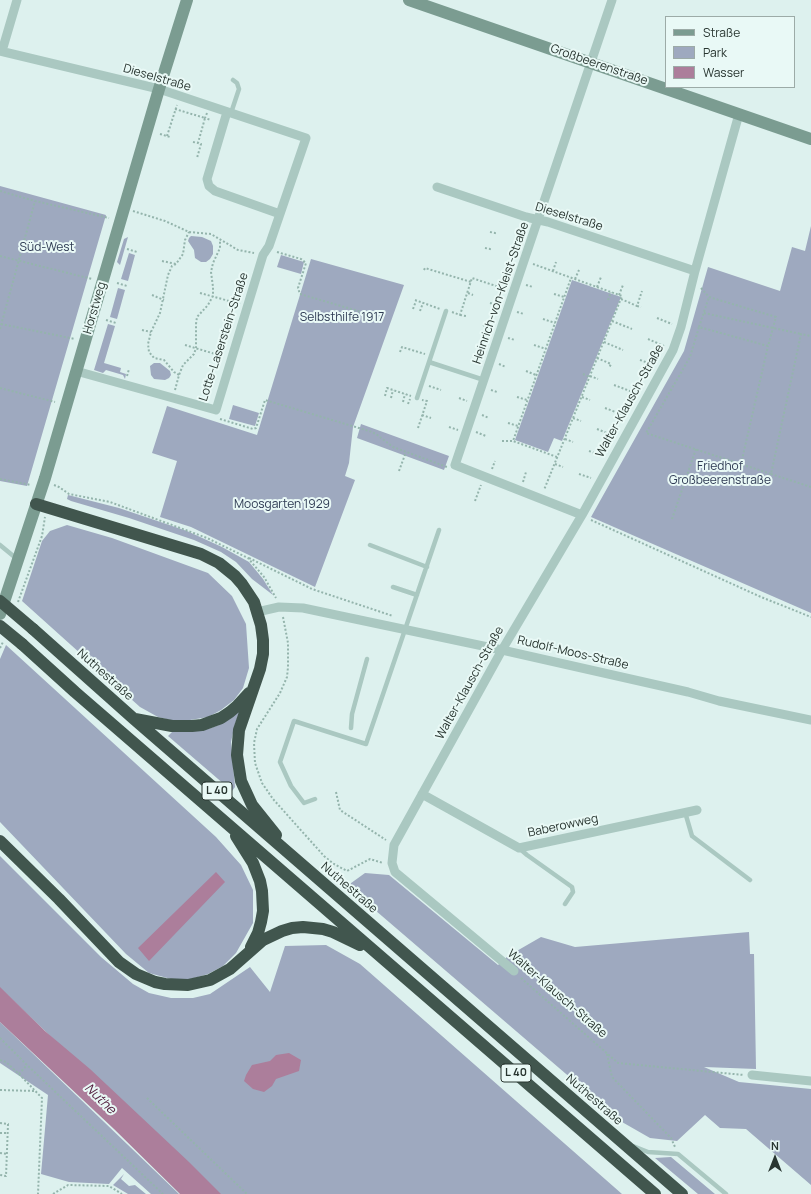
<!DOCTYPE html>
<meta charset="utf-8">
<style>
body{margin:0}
#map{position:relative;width:811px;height:1194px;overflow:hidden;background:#ddf1ee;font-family:Manrope,sans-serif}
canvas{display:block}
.legend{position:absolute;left:665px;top:16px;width:130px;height:72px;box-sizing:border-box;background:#e9f9f6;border:1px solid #9caba7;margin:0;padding:5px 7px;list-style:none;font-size:12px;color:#293631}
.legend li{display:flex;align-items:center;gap:8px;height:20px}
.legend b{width:20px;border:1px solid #9caba7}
.north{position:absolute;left:755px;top:1138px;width:40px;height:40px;-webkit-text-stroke:3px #e9f9f6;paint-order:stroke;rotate:0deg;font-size:11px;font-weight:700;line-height:16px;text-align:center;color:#293631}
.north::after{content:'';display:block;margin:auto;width:14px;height:18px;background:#293631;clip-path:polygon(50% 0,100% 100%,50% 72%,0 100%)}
</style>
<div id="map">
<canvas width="811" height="1194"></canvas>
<ul class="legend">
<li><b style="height:5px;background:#7b9c91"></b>Straße</li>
<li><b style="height:11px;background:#9ea9bf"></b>Park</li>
<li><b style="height:11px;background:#ac7e9b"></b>Wasser</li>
</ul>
<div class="north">N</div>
</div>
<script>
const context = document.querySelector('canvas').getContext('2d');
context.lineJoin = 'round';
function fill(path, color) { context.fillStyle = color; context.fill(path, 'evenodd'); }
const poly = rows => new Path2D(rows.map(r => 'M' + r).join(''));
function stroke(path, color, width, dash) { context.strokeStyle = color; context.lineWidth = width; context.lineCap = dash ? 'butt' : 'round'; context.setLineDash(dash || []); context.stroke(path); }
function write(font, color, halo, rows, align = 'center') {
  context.font = font + ' Manrope,sans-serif'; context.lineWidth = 4; context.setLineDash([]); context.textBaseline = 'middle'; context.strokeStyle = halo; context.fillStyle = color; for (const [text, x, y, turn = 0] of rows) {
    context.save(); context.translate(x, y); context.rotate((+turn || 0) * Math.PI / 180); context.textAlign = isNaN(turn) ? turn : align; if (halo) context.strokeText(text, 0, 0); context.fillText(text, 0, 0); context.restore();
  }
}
fill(poly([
 [0,186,106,215,27,486,0,481],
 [811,226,811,613,591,517,684,351,708,267,780,291,792,247,805,251],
 [191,236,202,237,211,241,213,246,213,254,210,259,206,262,201,262,195,258,194,250,188,241,189,238],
 [128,237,120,265,117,262,124,239],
 [129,253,135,255,128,281,121,279],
 [281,255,304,262,301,274,277,267],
 [311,259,404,285,353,427,349,463,345,476,355,480,315,587,191,527,160,517,177,461,152,453,167,406,257,435],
 [572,280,621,297,562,441,554,438,548,452,515,440],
 [118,288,125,290,117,319,110,317],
 [108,324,115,326,104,363,121,368,120,372,126,374,125,379,123,375,106,370,103,373,94,370],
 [154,363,160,363,170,371,171,375,169,378,165,380,154,379,151,375,150,366],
 [233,405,259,413,255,426,229,419],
 [361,424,449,456,444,470,357,438],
 [68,495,119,508,187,531,222,547,249,562,263,579,273,595,252,579,236,562,221,552,194,540,129,518,71,501,67,499],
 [67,525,112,538,208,573,232,596,246,624,249,668,243,688,234,700,221,710,208,717,190,720,174,721,158,717,140,707,22,601,42,541,50,531],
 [6,645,216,837,241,865,253,890,253,923,236,953,223,966,208,974,191,979,171,979,149,973,126,954,0,822,0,659],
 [243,703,235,724,231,742,235,787,232,791,168,736,173,731,187,732,208,729,219,725],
 [0,856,101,957,133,984,149,993,171,998,193,998,210,994,250,967,270,992,285,946,326,945,360,964,622,1194,216,1194,0,988],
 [365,873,389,875,498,965,508,956,541,937,575,947,749,932,750,954,754,954,756,1069,704,1067,739,1082,811,1089,811,1185,746,1129,720,1128,705,1115,677,1141,650,1138,622,1122,347,886],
 [0,1022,179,1194,151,1194,122,1168,109,1184,69,1182,41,1174,48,1095,0,1063],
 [671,1157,715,1194,698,1194,655,1158],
 [124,1174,121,1179,129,1186,135,1185,146,1194,128,1194,113,1185]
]), '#9ea9bf');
fill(poly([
 [216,872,225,882,149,961,138,948],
 [0,987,45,1031,90,1069,189,1162,221,1194,180,1194,114,1129,0,1022],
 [289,1053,301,1060,299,1071,276,1079,272,1086,264,1092,253,1089,244,1081,246,1075,252,1065,270,1061,276,1055]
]), '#ac7e9b');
stroke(poly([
 [175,109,205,118,198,143,201,144,197,158,196,158],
 [207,113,205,118,211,120],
 [160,134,170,137],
 [167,136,177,105],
 [193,142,198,143],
 [0,191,35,201,109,218],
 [133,211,165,221,189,232,211,234,238,250,254,253],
 [490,232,495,233,494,235],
 [485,248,490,249,489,251],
 [127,249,137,252],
 [277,252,301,259,306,263,298,288,300,294,375,316],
 [0,256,92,279],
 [162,261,176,264],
 [533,264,622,296,544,490],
 [424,270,425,268,471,282],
 [553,271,556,262],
 [575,279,579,270],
 [117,283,127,286],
 [526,285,533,287],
 [597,287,601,277],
 [701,288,709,297,776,317,768,346,699,327,690,357,646,433,771,474,801,334,811,336],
 [200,293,240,304],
 [468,293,473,295],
 [554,294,564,297],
 [152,295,164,300],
 [619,295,623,285],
 [621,299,637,306,642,291],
 [415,300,440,309],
 [608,300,611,292],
 [490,303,500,306],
 [637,306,641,307],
 [413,309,416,301],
 [420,311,423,303],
 [452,312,460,315,472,278,505,289],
 [517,312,524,314],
 [704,313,801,334],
 [460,315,466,316],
 [657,318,672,324],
 [543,319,555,323],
 [106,320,116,323],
 [612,321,632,329],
 [1,324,75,339],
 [483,325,491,328],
 [699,327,709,297],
 [0,329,35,201],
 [142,330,151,332],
 [508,338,515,340],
 [648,339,664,346],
 [604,342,623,350],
 [185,345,222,356],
 [534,345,546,349],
 [400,352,402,347,425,354],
 [475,354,481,356],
 [597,358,611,364,609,368],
 [640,360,654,365],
 [499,364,506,367],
 [526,371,536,375],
 [583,374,590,377],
 [179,375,174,372,164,360,154,358,149,352,148,344,151,332,160,313,168,275,172,266,176,264,183,254,185,240,189,232],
 [127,376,129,369],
 [590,376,598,379],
 [614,385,638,394],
 [429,386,441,390],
 [0,388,55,402],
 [175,390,179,375,183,365,194,354,196,348,196,324,197,317,208,305,213,296,213,287,211,272,213,263,220,248,220,240],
 [491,390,497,392],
 [385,396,387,388,411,396],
 [517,397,527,400],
 [582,397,590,400],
 [391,398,393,390],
 [459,398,467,401],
 [403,402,405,394],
 [408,404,410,399],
 [605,408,626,416],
 [422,415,431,418],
 [482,415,489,418],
 [573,418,581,421],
 [220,419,253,429,256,428,265,400,369,431,376,434,393,447,447,467],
 [508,423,518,426],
 [449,427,458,430],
 [418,428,427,401,422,400],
 [597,429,614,436],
 [476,432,486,436],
 [565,439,573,442],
 [502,441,513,441],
 [589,451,603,456],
 [557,457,513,441,571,278],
 [555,464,563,467],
 [741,464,768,346],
 [492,469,495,461],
 [399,471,406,452],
 [579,474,591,478],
 [771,474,811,487],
 [0,479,31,485],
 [523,482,526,472],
 [54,485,59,487,69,494,110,502,207,538,248,558,264,577,276,598],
 [475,501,481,485],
 [672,519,696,449],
 [591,520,761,597,811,617],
 [249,558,312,589,393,616],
 [18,602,42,536,45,517],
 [283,617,288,643,288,667,287,677,280,693,257,729,254,743,255,763,262,783,273,799,324,856,334,864,347,871,370,859,383,863],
 [0,648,3,642],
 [336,792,340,810,386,840],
 [521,978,618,1063,744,1075],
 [0,1038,27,1065,163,1194],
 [607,1054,612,1077,671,1138,675,1147],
 [0,1060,6,1062,19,1074,42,1098,38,1194],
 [19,1074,27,1065],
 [0,1090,35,1091],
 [147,1098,247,1194],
 [0,1123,8,1124,6,1176,0,1175],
 [0,1133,8,1133],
 [0,1153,7,1154],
 [53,1194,68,1185,109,1186,122,1194]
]), '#94b4ac', 2, [2, 2]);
stroke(poly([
 [231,113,239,89,237,83,233,80],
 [446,311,429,362,484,380],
 [417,398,429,362],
 [0,545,17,559],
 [370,545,427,567],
 [393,587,417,595],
 [351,728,352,714,367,659],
 [315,799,304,803,291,786,280,762,294,721,366,744,439,530],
 [685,812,692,836,750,880],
 [519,848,527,855,572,887,573,892,565,904],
 [633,1146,648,1152,678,1154,726,1194]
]), '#aac8c1', 4.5);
stroke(poly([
 [0,51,159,89,306,138,269,246,263,255,216,410,76,371],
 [2,51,17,0],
 [227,112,207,179,209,186,215,191,280,214],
 [437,187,526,217,548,222,695,271],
 [582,515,455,465,612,0],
 [257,612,279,607,303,608,502,650,688,692,719,701,811,720],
 [422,794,519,848,697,810],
 [514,971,395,872,392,863,394,845,502,650,582,515,673,350,681,327,695,271,739,114],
 [752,1075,811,1081]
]), '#aac8c1', 9);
stroke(poly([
 [409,0,811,139],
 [0,614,45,478,159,89,187,0]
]), '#7b9c91', 12);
stroke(poly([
 [36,504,201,554,219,563,235,576,242,584,254,602,257,612,261,625,263,640,263,654,260,669,239,730,237,755,241,781,252,805,276,835],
 [33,629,134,719,682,1194],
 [22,644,75,692,655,1194],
 [135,719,172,726,192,726,202,725,221,718,230,712,237,706,249,693],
 [236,836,253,863,260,881,262,891,263,911,261,922,258,933,251,947],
 [0,841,59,899,119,962,136,974,155,982,165,984,188,985,210,980,230,969,263,940,282,931,292,928,303,927,323,929,333,932,360,945]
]), '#41564e', 12);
stroke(poly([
 [0,601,33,629],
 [0,626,22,644]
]), '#41564e', 12);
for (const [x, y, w] of [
 [217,791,30],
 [516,1073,30]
]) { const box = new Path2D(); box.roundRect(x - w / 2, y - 9, w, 18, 3); context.fillStyle = '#e9f9f6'; context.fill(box); stroke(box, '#293631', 1); }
write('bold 11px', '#293631', null, [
 ["L 40",217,791],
 ["L 40",516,1073]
]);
write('12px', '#293631', '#e9f9f6', [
 ["Großbeerenstraße",599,65,19],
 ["Dieselstraße",157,78,16],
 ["Dieselstraße",569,217,17],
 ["Heinrich-von-Kleist-Straße",501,293,-71],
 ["Horstweg",95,308,-74],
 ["Lotte-Laserstein-Straße",224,337,-72],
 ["Walter-Klausch-Straße",630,401,-61],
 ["Rudolf-Moos-Straße",573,653,13],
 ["Nuthestraße",105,675,42],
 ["Walter-Klausch-Straße",470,683,-61],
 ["Baberowweg",563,826,-12],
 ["Nuthestraße",349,888,41],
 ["Walter-Klausch-Straße",557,994,41],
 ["Nuthestraße",594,1100,41]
]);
write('12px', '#2e3a53', '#e9f9f6', [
 ["Süd-West",47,248],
 ["Selbsthilfe 1917",342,318],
 ["Friedhof",720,467],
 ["Großbeerenstraße",720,481],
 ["Moosgarten 1929",282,505]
]);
write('italic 13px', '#552141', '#e9f9f6', [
 ["Nuthe",100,1099,44]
]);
</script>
